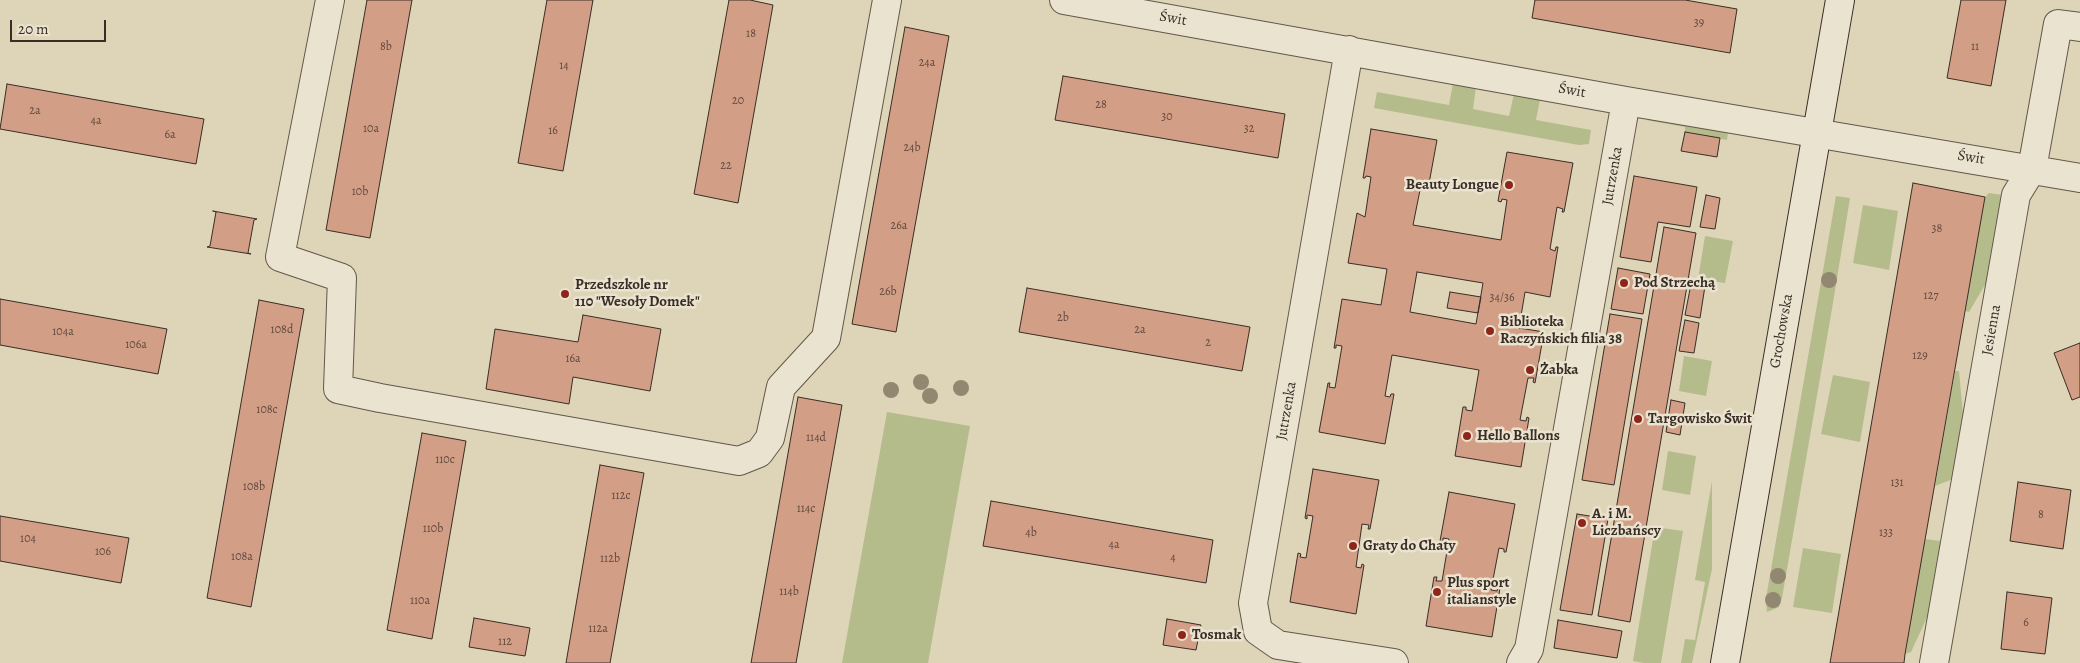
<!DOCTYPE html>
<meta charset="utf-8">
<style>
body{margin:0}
#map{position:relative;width:2080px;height:663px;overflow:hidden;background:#ded4b7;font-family:Alegreya,serif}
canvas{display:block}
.scale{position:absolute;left:10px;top:20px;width:96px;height:22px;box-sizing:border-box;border:2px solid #3a2d26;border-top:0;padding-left:6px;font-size:15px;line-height:18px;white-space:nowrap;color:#3a2d26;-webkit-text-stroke:4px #eae3d0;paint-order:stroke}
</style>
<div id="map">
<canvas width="2080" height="663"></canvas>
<div class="scale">20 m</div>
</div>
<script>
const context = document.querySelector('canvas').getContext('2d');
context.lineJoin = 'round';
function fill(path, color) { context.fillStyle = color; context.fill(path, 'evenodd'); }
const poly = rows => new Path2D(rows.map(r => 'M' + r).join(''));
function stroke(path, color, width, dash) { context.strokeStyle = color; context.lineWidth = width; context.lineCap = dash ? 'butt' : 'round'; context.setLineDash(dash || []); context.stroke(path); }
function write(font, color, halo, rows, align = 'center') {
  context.font = font + ' Alegreya,serif'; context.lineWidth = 5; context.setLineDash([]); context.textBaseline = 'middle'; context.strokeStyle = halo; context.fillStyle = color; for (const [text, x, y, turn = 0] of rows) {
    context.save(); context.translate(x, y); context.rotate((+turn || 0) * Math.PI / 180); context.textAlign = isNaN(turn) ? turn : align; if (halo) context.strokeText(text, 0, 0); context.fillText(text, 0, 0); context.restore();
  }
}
fill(poly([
 [1453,83,1476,87,1473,109,1509,116,1514,94,1540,99,1536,120,1591,130,1589,144,1579,145,1374,108,1377,92,1449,105],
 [1656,119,1728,132,1727,140,1685,132,1685,127,1646,120],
 [1989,193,2002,195,1986,283,1969,312,1965,311,1985,197],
 [1836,196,1850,198,1833,303,1782,598,1779,607,1767,612,1766,598],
 [1863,205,1898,211,1889,270,1853,263],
 [1705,236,1733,241,1725,283,1698,279],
 [1684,356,1712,361,1706,396,1679,391],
 [1955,371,1959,371,1963,414,1953,479,1935,486],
 [1833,375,1870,382,1860,442,1821,434],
 [887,412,970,426,928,663,842,663],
 [1668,451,1696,456,1690,495,1662,490],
 [1712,481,1712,569,1692,663,1681,663,1685,639,1695,640,1705,582,1695,580],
 [1655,527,1683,531,1661,663,1644,663,1633,661],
 [1925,539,1941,541,1930,611,1911,652,1905,654],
 [1803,548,1841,554,1832,613,1793,607]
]), '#b5bc8c');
const building = poly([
 [367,0,412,0,370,238,326,230,367,0],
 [547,0,593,0,563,171,518,163,547,0],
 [729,0,750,0,773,5,738,203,694,194,729,0],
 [1535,0,1685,0,1737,9,1730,53,1532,18,1535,0],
 [1961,0,2006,0,1991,86,1947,78,1961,0],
 [905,27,949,36,896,332,852,324,905,27],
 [1063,76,1285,114,1278,158,1055,120,1063,76],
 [7,84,204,119,196,164,0,129,7,84],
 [1371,129,1437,140,1428,189,1421,185,1413,225,1501,240,1507,200,1502,199,1501,202,1498,201,1507,152,1573,163,1564,212,1562,212,1563,209,1557,207,1550,249,1555,251,1556,247,1558,247,1550,297,1525,292,1519,328,1544,332,1535,383,1533,382,1534,378,1528,378,1520,420,1526,421,1527,417,1529,418,1521,467,1455,456,1463,407,1466,407,1466,410,1472,411,1479,370,1392,355,1385,396,1390,397,1391,394,1394,394,1385,444,1319,432,1328,383,1330,383,1329,387,1335,388,1342,346,1336,345,1336,348,1334,348,1342,299,1381,305,1387,269,1348,263,1357,213,1365,217,1371,177,1366,176,1365,178,1363,178,1371,129],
 [1417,272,1483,283,1476,324,1410,312,1417,272],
 [1685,132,1720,138,1717,157,1681,151,1685,132],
 [1634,176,1697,187,1690,227,1658,222,1651,262,1620,257,1634,176],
 [1913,183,1985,197,1905,654,1904,663,1830,663,1913,183],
 [1706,195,1720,198,1715,229,1700,227,1706,195],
 [213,211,257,219,254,220,248,253,251,254,207,247,210,246,216,212,213,211],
 [1664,227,1696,233,1630,622,1598,616,1664,227],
 [1618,268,1650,274,1643,314,1611,309,1618,268],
 [1691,284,1705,286,1700,318,1685,315,1691,284],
 [1027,288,1250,327,1242,371,1019,332,1027,288],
 [1450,292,1481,297,1478,313,1447,308,1450,292],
 [0,299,167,329,158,374,0,345,0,299],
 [259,300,304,309,251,607,207,598,259,300],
 [1610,314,1642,319,1614,485,1582,480,1610,314],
 [583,315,661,329,650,391,573,377,569,404,486,389,495,329,578,342,583,315],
 [1685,320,1699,323,1694,353,1679,351,1685,320],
 [2080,343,2080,397,2072,400,2054,353,2080,343],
 [798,397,842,405,796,663,751,663,798,397],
 [1671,400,1685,403,1680,435,1666,432,1671,400],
 [422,433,466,441,432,639,387,630,422,433],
 [600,465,644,473,610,663,566,663,600,465],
 [1313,469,1379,480,1370,529,1368,529,1369,525,1362,524,1356,567,1361,568,1362,564,1364,565,1356,614,1290,602,1298,553,1301,554,1300,557,1306,558,1313,516,1307,515,1307,519,1305,518,1313,469],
 [2018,482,2071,490,2063,549,2010,541,2018,482],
 [1449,492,1515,504,1506,552,1504,552,1504,549,1499,548,1491,590,1497,591,1498,587,1500,588,1492,637,1426,626,1434,577,1437,577,1436,581,1442,581,1449,539,1443,538,1443,542,1440,541,1449,492],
 [991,501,1213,540,1206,583,983,546,991,501],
 [1577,514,1608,519,1592,615,1560,610,1577,514],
 [0,516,129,538,121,583,0,561,0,516],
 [2007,592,2052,598,2045,654,2001,649,2007,592],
 [474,618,530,628,525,656,469,647,474,618],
 [1167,619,1201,625,1196,650,1163,645,1167,619],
 [1558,620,1622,631,1617,658,1554,648,1558,620]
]);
fill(building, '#d29e86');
stroke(building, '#3a2d26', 1);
const street = poly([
 [330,0,280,257,342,278,338,389,380,398,739,461,759,453,770,438,781,387,826,338,887,0],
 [1064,0,1626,101,2080,178],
 [1349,50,1253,603,1258,631,1278,645,1394,663],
 [1521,663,1529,649,1626,101],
 [1934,663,2016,195,2032,169,2058,24,2080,27]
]);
const secondary = poly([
 [1725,663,1840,0]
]);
stroke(street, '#63574a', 30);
stroke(secondary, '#3a2d26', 30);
stroke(street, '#eae3d0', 28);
stroke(secondary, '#eae3d0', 28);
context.fillStyle = '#928872';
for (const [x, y] of [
 [1829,280],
 [921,382],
 [961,388],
 [891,390],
 [930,396],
 [1778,576],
 [1773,600]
]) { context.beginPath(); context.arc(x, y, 8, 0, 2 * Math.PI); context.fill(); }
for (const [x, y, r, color] of [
 [1509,185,5,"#8f2418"],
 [1624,283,5,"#8f2418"],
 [565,294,5,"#8f2418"],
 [1490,331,5,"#8f2418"],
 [1530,370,5,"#8f2418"],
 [1638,419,5,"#8f2418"],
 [1467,436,5,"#8f2418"],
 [1582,523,5,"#8f2418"],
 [1353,546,5,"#8f2418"],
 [1437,592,5,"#8f2418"],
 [1182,635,5,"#8f2418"]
]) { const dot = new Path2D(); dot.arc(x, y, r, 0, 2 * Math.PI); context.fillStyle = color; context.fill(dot); stroke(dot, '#eae3d0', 2); }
write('12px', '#60493e', null, [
 ["39",1699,23],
 ["18",751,34],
 ["8b",386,47],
 ["11",1975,47],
 ["24a",927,63],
 ["14",564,66],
 ["20",738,101],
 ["28",1101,105],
 ["2a",35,111],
 ["30",1167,117],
 ["4a",96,121],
 ["10a",371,129],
 ["32",1249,129],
 ["16",553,131],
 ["6a",170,135],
 ["24b",912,148],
 ["22",726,166],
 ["10b",360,192],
 ["26a",899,226],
 ["38",1937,229],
 ["26b",888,292],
 ["127",1931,296],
 ["34/36",1502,298],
 ["2b",1063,318],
 ["108d",282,330],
 ["2a",1140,330],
 ["104a",63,332],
 ["2",1208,343],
 ["106a",136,345],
 ["129",1920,356],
 ["16a",573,359],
 ["108c",267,410],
 ["114d",816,438],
 ["110c",445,460],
 ["131",1897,483],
 ["108b",254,487],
 ["112c",621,496],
 ["114c",806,509],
 ["8",2041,515],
 ["110b",433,529],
 ["4b",1031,533],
 ["133",1886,533],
 ["104",28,539],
 ["4a",1114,545],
 ["106",103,552],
 ["108a",242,557],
 ["4",1173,558],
 ["112b",610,559],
 ["114b",789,592],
 ["110a",420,601],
 ["6",2026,623],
 ["112a",598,629],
 ["112",505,642]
]);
write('15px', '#3a2d26', '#eae3d0', [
 ["Świt",1173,19,10],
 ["Świt",1572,91,10],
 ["Świt",1971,158,9],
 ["Jutrzenka",1613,176,-80],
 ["Jesienna",1992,330,-80],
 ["Grochowska",1782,331,-80],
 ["Jutrzenka",1287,411,-80]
]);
write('bold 15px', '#3a2d26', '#eae3d0', [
 ["Beauty Longue",1499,185,"right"],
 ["Pod Strzechą",1634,283],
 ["Przedszkole nr",575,285],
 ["110 \"Wesoły Domek\"",575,302],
 ["Biblioteka",1500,322],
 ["Raczyńskich filia 38",1500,339],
 ["Żabka",1540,370],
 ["Targowisko Świt",1648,419],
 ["Hello Ballons",1477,436],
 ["A. i M.",1592,514],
 ["Liczbańscy",1592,531],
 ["Graty do Chaty",1363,546],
 ["Plus sport",1447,583],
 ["italianstyle",1447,600],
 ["Tosmak",1192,635]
], 'left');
</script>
